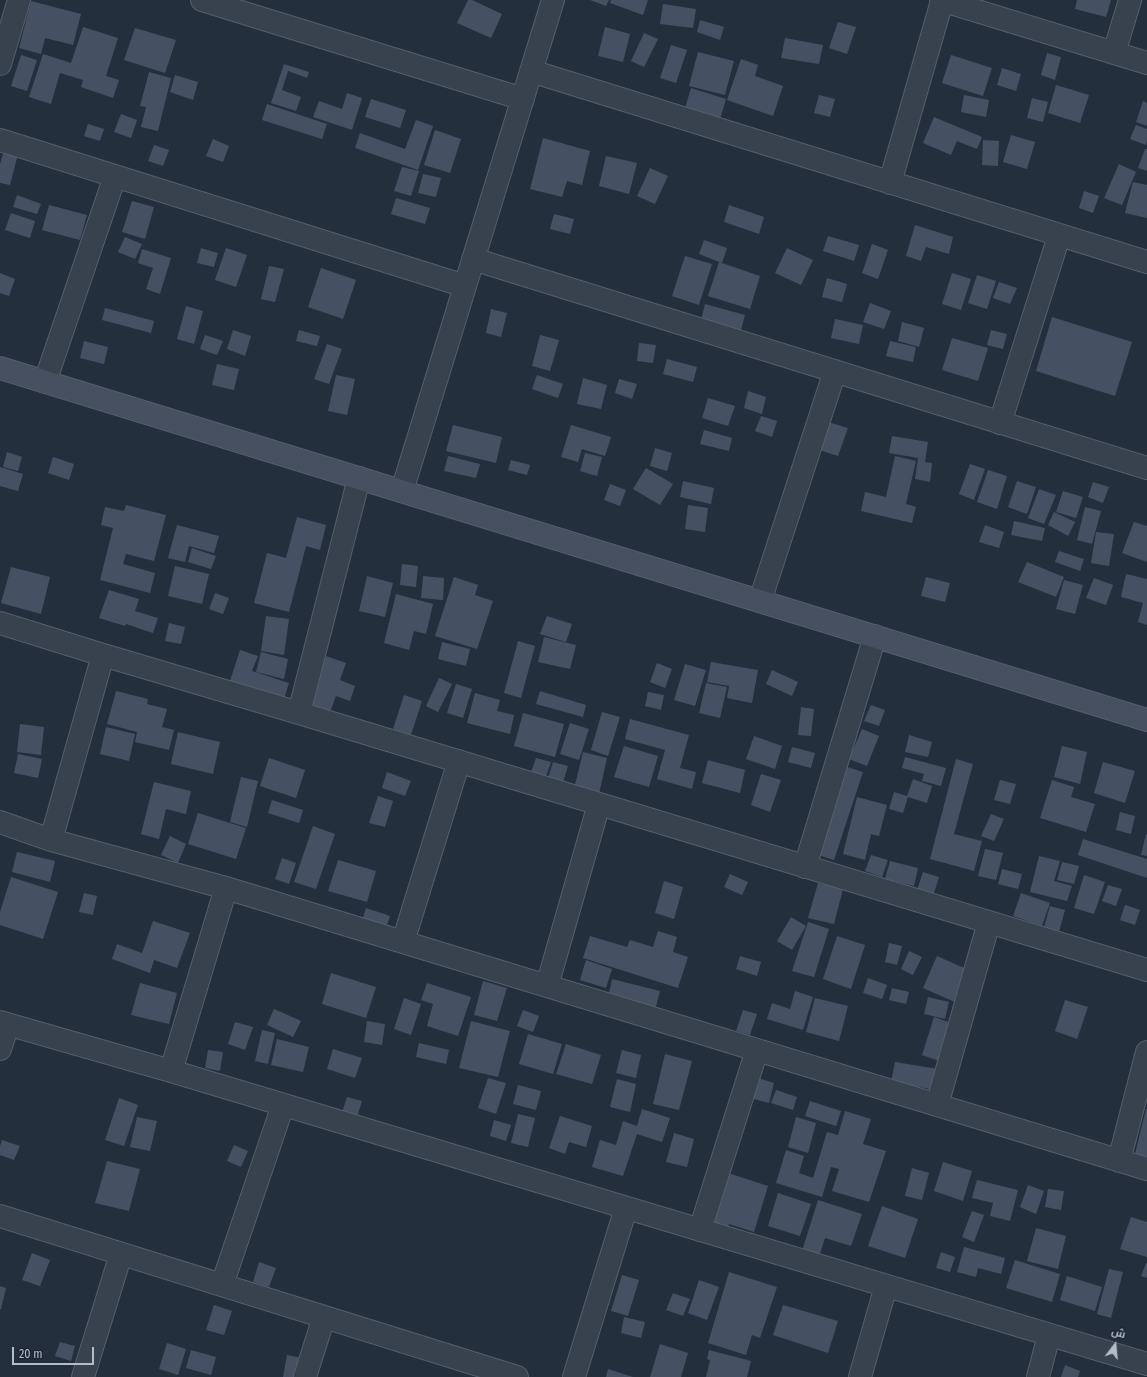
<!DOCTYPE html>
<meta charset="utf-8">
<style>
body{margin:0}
#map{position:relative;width:1147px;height:1377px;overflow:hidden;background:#242f3e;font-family:"Fira Sans Condensed",Cairo,sans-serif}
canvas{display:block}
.north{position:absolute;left:1095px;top:1325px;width:40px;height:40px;-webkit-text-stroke:3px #1d2633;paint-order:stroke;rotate:16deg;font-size:11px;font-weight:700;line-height:16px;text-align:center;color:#b4bcc9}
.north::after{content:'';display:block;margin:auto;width:14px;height:18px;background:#b4bcc9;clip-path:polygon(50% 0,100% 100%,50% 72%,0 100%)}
.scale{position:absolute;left:12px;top:1347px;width:82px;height:18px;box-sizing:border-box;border:2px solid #b4bcc9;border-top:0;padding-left:5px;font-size:12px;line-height:14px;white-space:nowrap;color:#b4bcc9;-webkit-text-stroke:3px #1d2633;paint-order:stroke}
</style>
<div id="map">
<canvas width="1147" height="1377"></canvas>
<div class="north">ش</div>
<div class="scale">20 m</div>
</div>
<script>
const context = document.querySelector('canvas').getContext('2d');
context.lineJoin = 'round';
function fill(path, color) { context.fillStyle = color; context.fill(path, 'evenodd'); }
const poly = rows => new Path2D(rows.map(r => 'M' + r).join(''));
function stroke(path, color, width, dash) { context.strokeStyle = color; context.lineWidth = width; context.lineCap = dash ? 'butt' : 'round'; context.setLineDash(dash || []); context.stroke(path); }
fill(poly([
 [468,0,472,0,502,14,491,38,457,23],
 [590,0,609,0,606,6],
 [611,0,648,0,643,15,610,3],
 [1077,0,1111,0,1106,17,1075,9],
 [31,1,81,14,73,45,45,38,41,54,19,48],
 [663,4,696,9,693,28,660,24],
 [700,20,724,27,720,40,697,32],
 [838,22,856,27,847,54,829,48],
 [83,27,118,38,106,76,119,80,113,98,81,87,83,80,60,73,51,104,29,97,43,54,71,63],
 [605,27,630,34,623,62,598,56],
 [135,28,176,40,165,73,124,60],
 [644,33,658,39,644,67,631,61],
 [785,38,823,45,819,64,781,58],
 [671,45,687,50,676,83,660,78],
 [698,52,734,61,725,95,689,86],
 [1047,53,1061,57,1055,80,1041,75],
 [21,55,37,60,27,91,11,86],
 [951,55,992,68,983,96,942,83],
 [741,59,758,65,755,76,783,86,773,116,727,100],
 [284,64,309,72,307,78,288,71,282,90,301,97,296,111,271,103],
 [1002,68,1021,74,1016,91,997,85],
 [149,72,171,78,158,131,141,127,146,107,140,106],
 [175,75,198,82,193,100,170,92],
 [1056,85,1089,95,1080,123,1048,113],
 [691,88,726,99,720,119,685,108],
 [347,93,362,98,352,130,313,117,319,101,342,109],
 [819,95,835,99,830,117,814,113],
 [964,95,989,100,986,117,961,112],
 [1032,98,1048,102,1043,122,1027,118],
 [371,99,406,110,400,128,365,117],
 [1143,101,1147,103,1147,126,1136,122],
 [267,104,327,124,322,139,262,120],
 [121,114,137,120,131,138,114,132],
 [934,117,982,137,977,149,957,141,951,155,923,143],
 [416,120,433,126,418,170,355,148,360,133,405,149],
 [88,124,104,129,100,141,84,136],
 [1136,125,1147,129,1147,141,1146,145,1130,139],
 [435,130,461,139,450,173,424,165],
 [1011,135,1035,142,1027,169,1003,162],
 [543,138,590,151,582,185,567,181,562,197,530,189],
 [213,139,229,146,223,162,206,156],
 [983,140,999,141,998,166,982,165],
 [154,145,169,150,163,166,148,161],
 [1145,149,1147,149,1147,171,1138,168],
 [4,150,18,154,10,185,0,183,0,164],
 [606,156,637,163,629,194,599,186],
 [1119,164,1136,172,1122,205,1104,198],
 [402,167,419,171,411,196,394,191],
 [650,168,668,176,655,204,637,196],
 [423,174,441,178,436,197,418,193],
 [1133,182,1147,185,1147,218,1125,213],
 [1084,191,1099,196,1093,213,1079,208],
 [17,195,41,204,37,214,13,207],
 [396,198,430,208,425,224,391,214],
 [132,201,154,207,145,239,122,232],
 [49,205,87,215,80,240,42,230],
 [729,205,764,217,759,234,724,222],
 [11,213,35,221,30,238,5,230],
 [554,214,574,219,570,234,550,229],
 [915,225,953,237,949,254,926,247,921,261,906,256],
 [828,236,859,245,854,261,823,251],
 [125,237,142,244,135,259,118,252],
 [704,240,727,248,722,263,699,254],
 [872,244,888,250,878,279,862,273],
 [201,248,218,253,214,267,197,263],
 [226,248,247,255,236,287,215,280],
 [787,248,813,260,801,285,775,273],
 [142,249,171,258,160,294,146,289,153,268,138,263],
 [685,256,712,264,699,305,672,296],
 [719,262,760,276,750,309,708,296],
 [269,266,284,269,275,302,261,299],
 [321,268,356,280,343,319,308,307],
 [0,273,15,279,9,296,0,293],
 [952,273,971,279,961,310,942,304],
 [977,275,996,281,987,309,968,303],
 [827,278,847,284,842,302,822,297],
 [999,282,1017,288,1010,304,993,298],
 [870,303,891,311,884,329,863,322],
 [705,304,745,315,741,330,701,320],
 [186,306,203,311,194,344,177,339],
 [105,308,154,321,151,333,102,320],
 [491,309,507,313,501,337,486,333],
 [1052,317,1132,342,1115,396,1036,371],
 [835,319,863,325,859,344,831,338],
 [902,322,924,328,919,347,898,341],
 [233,330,251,336,245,356,227,349],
 [299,330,320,336,317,346,296,341],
 [991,330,1007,334,1003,349,987,345],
 [205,335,223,341,217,355,200,349],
 [540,335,559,340,550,371,532,366],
 [952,338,988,348,978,381,942,370],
 [84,341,108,347,104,364,80,358],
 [890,341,916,347,913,362,886,356],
 [639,343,656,345,653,363,637,361],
 [327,344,342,349,329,384,314,379],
 [667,359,697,367,693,382,663,374],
 [217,364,239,369,234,390,212,385],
 [336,375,355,379,347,415,328,411],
 [537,375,563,384,558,398,532,389],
 [583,378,607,385,601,409,577,404],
 [619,379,637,384,632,399,615,393],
 [748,391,766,397,762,414,744,408],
 [708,398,735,406,728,426,702,418],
 [761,416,777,421,772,437,755,431],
 [828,422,848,428,838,456,819,450],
 [453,425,502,437,496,463,446,451],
 [571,425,611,437,605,456,582,449,578,462,561,457],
 [704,430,732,438,729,451,700,444],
 [892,436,928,442,925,462,932,463,930,482,915,479,918,458,889,453],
 [655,448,672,453,667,471,650,466],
 [7,452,22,457,18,471,3,467],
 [585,453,602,457,597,476,580,471],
 [448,456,480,464,476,478,444,471],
 [895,456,916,461,906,504,916,507,912,523,861,511,865,492,886,497],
 [53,457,74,464,69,480,48,473],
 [511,460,530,465,527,475,508,470],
 [970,464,985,469,974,500,959,494],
 [0,467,23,474,18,491,0,486],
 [646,468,673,484,660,505,633,489],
 [988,470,1007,476,997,509,977,502],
 [683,481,714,488,711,504,680,497],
 [1017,481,1036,487,1027,514,1008,507],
 [1093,482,1109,487,1103,503,1088,497],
 [610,484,626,490,620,506,604,500],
 [1039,489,1056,495,1044,524,1028,518],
 [1063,491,1083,497,1076,518,1056,512],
 [126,505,166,515,154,561,126,554,123,564,155,573,150,593,100,580,113,528,101,525,105,507,124,511],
 [688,505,708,508,705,532,685,529],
 [1085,507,1101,511,1092,544,1077,540],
 [1054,512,1075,522,1068,536,1048,525],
 [297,517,326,525,320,550,306,546,289,612,254,603,267,553,286,558],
 [1014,521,1045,528,1042,541,1011,535],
 [1134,522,1147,526,1147,562,1122,553],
 [177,525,219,536,214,553,189,546,185,562,168,558],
 [985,525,1004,532,999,548,979,542],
 [1096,532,1114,534,1109,566,1091,563],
 [192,548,216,556,211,569,188,562],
 [1059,551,1084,559,1080,571,1055,562],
 [1027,562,1064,577,1056,597,1018,582],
 [402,564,418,566,416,587,400,585],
 [175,566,209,574,202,604,168,596],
 [11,567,50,577,41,614,1,603],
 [1126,574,1147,579,1147,625,1138,622,1143,603,1121,597],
 [367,576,393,583,385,617,359,611],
 [423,576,444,578,443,600,421,598],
 [454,577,478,585,475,595,493,601,477,649,435,636],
 [926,577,950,583,945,602,921,596],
 [1094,578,1113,585,1106,605,1086,598],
 [1064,580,1083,585,1075,614,1056,609],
 [109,590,139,599,135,611,158,618,153,633,126,624,125,626,99,618],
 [215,593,229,598,223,614,209,609],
 [396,594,433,604,426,634,414,631,409,650,384,643],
 [266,616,289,619,284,655,261,651],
 [547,616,572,624,566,642,540,634],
 [169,623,185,627,181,644,165,641],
 [544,637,576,645,570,669,538,662],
 [518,641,535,646,521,698,504,693],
 [442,642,470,649,466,666,438,659],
 [240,650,258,656,252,671,289,683,284,699,230,681],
 [261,652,288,659,284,679,256,672],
 [326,656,346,663,340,680,355,686,350,701,336,696,330,712,309,705],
 [711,662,758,670,752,703,727,698,729,686,707,682],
 [657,663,672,669,665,688,650,682],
 [685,664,706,670,695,706,674,700],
 [772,670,798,682,792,696,766,684],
 [439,678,452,684,438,712,426,706],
 [706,683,727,687,720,718,699,713],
 [456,684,472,689,463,718,447,713],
 [116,691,148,699,147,704,167,709,162,727,174,730,169,750,135,742,137,732,107,724],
 [540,691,586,705,583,717,536,704],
 [648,692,664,695,661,710,645,706],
 [475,693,500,700,497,711,514,715,510,734,467,723],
 [404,695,422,701,411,735,393,729],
 [871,705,885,710,879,726,864,721],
 [801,707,814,709,811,736,798,735],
 [602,712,620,717,608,756,591,750],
 [523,713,564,724,555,757,514,746],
 [630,719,689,735,680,768,696,772,692,789,657,779,665,750,625,739],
 [570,723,589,729,579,760,560,754],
 [20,724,44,727,41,755,17,752],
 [106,727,135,734,129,761,100,754],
 [862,729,879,736,867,766,849,759],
 [178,732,220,742,213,774,171,764],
 [909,735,932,742,928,757,905,752],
 [754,736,782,746,775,769,746,759],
 [624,746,658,756,649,787,614,777],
 [1062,746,1087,752,1080,784,1054,777],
 [792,747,815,753,811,768,788,762],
 [583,752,607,758,599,794,574,789],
 [18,754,42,759,38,778,14,773],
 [905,757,946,768,941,786,922,781,924,774,902,768],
 [269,758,305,770,296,798,260,786],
 [536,758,551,762,545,780,530,775],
 [956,759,973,764,954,834,982,841,974,871,930,859],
 [708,760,745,770,740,793,702,783],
 [553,762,568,766,562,786,547,781],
 [1103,762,1135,771,1125,803,1094,793],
 [844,766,863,772,834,860,815,854],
 [387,772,411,781,405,796,382,788],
 [761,774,781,780,770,812,751,805],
 [241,777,258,781,247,827,230,822],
 [913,779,932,786,927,803,908,797,903,813,889,809,894,792,907,796],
 [1000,780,1016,784,1010,804,994,800],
 [1052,780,1074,787,1071,797,1095,804,1086,832,1040,818],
 [154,782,191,791,186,814,166,809,159,839,141,834],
 [378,796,393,801,385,827,369,823],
 [857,797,887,805,879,836,871,834,865,860,843,854],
 [272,800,303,810,299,823,268,813],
 [1120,812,1135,816,1131,834,1116,830],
 [198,813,246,828,236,859,188,844],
 [991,814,1004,819,994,841,981,836],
 [313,826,335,834,316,889,294,882],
 [1146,834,1147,835,1147,856,1141,855],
 [170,836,186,844,178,863,161,855],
 [1083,839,1147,859,1147,878,1078,855],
 [985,849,1003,853,996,880,978,876],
 [17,852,55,861,50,882,12,872],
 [871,855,888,860,882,877,865,871],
 [1039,856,1060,861,1054,881,1072,886,1067,901,1030,892],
 [282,858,296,863,289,884,275,879],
 [338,860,376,871,367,902,328,891],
 [890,861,918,868,914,886,885,879],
 [1062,862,1079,866,1074,884,1057,880],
 [1002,869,1022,874,1018,889,998,884],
 [923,872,939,877,933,896,917,890],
 [730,874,748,882,742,895,724,887],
 [1084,875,1105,882,1094,914,1074,908],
 [11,877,58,892,43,939,0,925,0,912],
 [664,881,683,887,674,919,655,913],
 [818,883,843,889,834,924,808,918],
 [1108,885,1122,889,1116,906,1102,901],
 [84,893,97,896,93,915,79,912],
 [1021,893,1050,903,1042,926,1013,916],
 [1125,905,1140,910,1135,925,1120,920],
 [1050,906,1065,910,1059,932,1044,927],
 [366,908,390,916,384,935,360,927],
 [791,917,806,926,792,950,777,941],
 [153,921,190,933,177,968,154,960,150,973,112,959,117,944,142,953],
 [808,922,829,929,814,977,792,971],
 [658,931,677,937,673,952,688,957,678,988,583,958,590,936,627,947,630,940,653,947],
 [837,936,865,945,851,989,823,979],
 [889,943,902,946,897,965,885,962],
 [909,951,922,957,913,975,901,969],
 [740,956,761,962,757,976,736,969],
 [937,956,971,971,957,1003,923,988],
 [586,960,612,969,606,988,580,980],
 [331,973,376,987,366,1018,322,1004],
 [868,978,887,985,882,999,863,993],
 [612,979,660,991,655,1010,608,998],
 [483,981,507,988,497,1021,474,1015],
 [140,983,177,993,169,1024,131,1015],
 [427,983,471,997,458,1036,427,1026,433,1004,421,1000],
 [892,988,909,992,906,1004,889,1000],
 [795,991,813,997,803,1030,767,1019,772,1003,790,1009],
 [928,997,949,1002,945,1019,924,1014],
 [404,998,421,1004,411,1035,394,1029],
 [815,998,848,1006,839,1041,806,1032],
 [1065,1000,1088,1007,1077,1039,1055,1031],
 [274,1009,301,1021,293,1037,267,1025],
 [523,1010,539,1016,533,1032,517,1026],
 [743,1010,757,1014,750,1035,736,1031],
 [934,1017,957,1025,945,1063,922,1055],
 [367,1021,385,1024,382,1045,364,1042],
 [471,1021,510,1031,498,1077,459,1068],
 [235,1022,253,1027,245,1050,228,1044],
 [262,1030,275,1033,268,1064,255,1061],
 [528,1034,562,1044,553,1074,519,1064],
 [277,1039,309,1047,303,1072,271,1065],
 [419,1043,449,1050,446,1064,416,1057],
 [566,1044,601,1055,592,1084,556,1074],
 [333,1049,362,1058,355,1078,327,1069],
 [208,1050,223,1052,220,1071,205,1068],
 [622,1050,641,1055,636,1078,616,1073],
 [665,1054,692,1061,679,1110,653,1104],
 [895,1062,944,1070,941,1091,891,1082],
 [752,1076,774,1083,769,1103,746,1097],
 [488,1078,506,1083,496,1114,478,1108],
 [617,1079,636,1084,630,1112,610,1107],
 [518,1085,541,1091,536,1110,513,1104],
 [776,1090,797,1097,793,1110,771,1103],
 [347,1097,362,1101,353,1130,338,1125],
 [119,1098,138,1105,124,1146,105,1140],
 [810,1101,841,1111,836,1126,805,1116],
 [642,1109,670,1118,662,1142,637,1134,623,1176,592,1167,600,1140,616,1145,623,1121,637,1126],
 [1146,1109,1147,1109,1147,1157,1135,1154],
 [845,1111,871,1119,863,1144,886,1151,869,1202,832,1191,839,1169,831,1167,822,1197,776,1183,786,1150,804,1156,799,1173,813,1178,827,1132,838,1135],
 [518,1114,535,1118,528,1147,511,1143],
 [560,1116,592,1126,586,1147,569,1142,565,1154,549,1148],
 [137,1117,157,1121,150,1151,130,1147],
 [796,1117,816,1123,808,1153,788,1147],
 [494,1120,511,1125,506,1141,490,1136],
 [674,1133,694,1139,687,1167,666,1162],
 [2,1140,20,1146,14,1160,0,1155,0,1146],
 [234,1145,248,1151,241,1167,227,1161],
 [107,1161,140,1169,129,1211,95,1203],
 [943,1162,972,1171,963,1201,934,1191],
 [912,1168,929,1173,922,1200,905,1196],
 [728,1173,768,1186,754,1232,729,1224,725,1235,709,1230],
 [977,1180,1018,1190,1010,1221,990,1216,993,1203,972,1198],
 [1028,1185,1044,1191,1036,1214,1020,1207],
 [1048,1189,1064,1191,1061,1210,1045,1207],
 [778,1193,811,1204,800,1236,768,1226],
 [818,1200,862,1214,851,1246,825,1238,819,1257,802,1251],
 [882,1206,918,1219,905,1258,868,1246],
 [972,1211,984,1215,974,1242,962,1237],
 [1131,1217,1147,1222,1147,1257,1120,1249],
 [1036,1228,1066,1236,1058,1269,1027,1261],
 [964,1247,1005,1258,1001,1274,978,1268,976,1277,957,1272],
 [941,1252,955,1257,950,1272,936,1268],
 [32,1253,50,1260,40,1286,22,1280],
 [1015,1260,1060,1274,1052,1302,1006,1288],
 [259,1262,276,1268,269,1287,253,1282],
 [1146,1263,1147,1263,1147,1278,1141,1276],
 [1109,1269,1123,1272,1111,1318,1097,1314],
 [729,1272,777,1287,760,1338,752,1335,746,1355,708,1343],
 [622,1275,639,1280,628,1316,611,1311],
 [1067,1276,1102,1287,1095,1311,1060,1300],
 [699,1280,719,1287,707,1320,688,1313],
 [0,1286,6,1288,1,1309,0,1309],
 [673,1293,690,1299,683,1316,666,1310],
 [214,1305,232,1311,224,1335,206,1330],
 [783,1305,838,1321,828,1353,773,1335],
 [624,1317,645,1322,641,1338,621,1333],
 [60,1342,75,1346,71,1361,55,1356],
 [167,1343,186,1349,178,1375,159,1369],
 [660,1344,688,1353,681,1377,650,1377],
 [191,1350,216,1357,211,1375,186,1368],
 [709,1350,751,1361,747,1377,706,1377,710,1360,707,1359],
 [287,1355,307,1359,304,1377,283,1377],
 [1065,1365,1080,1371,1078,1377,1061,1377],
 [608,1369,633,1377,606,1377]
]), '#455162');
const street = poly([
 [202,0,523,99],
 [941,0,1147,63],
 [1114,53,1130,0],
 [0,64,19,0],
 [531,71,1147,262],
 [0,140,465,286],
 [890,183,942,1],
 [473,259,1147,468],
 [45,382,115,176],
 [1000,423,1059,236],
 [402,491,553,0],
 [760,601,835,371],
 [0,623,103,655,299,713,1147,970],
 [299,713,359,478],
 [0,822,51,840,226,888,1147,1169],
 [51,840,103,655],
 [805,867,875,636],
 [403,942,459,761],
 [547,986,599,804],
 [0,1022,171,1071,1147,1364],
 [0,1049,8,1025],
 [171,1071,226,888],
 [937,1105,989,922],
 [1119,1161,1147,1052],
 [0,1216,517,1377],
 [700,1230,757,1050],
 [222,1285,283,1105],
 [83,1377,121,1254],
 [305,1377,324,1317],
 [574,1377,626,1208],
 [860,1377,886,1286],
 [1038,1377,1049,1335]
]);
const secondary = poly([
 [0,368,1147,720]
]);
stroke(street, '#565f6c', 24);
stroke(secondary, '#565f6c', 24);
stroke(street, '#38414e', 22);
stroke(secondary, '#465061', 22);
</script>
